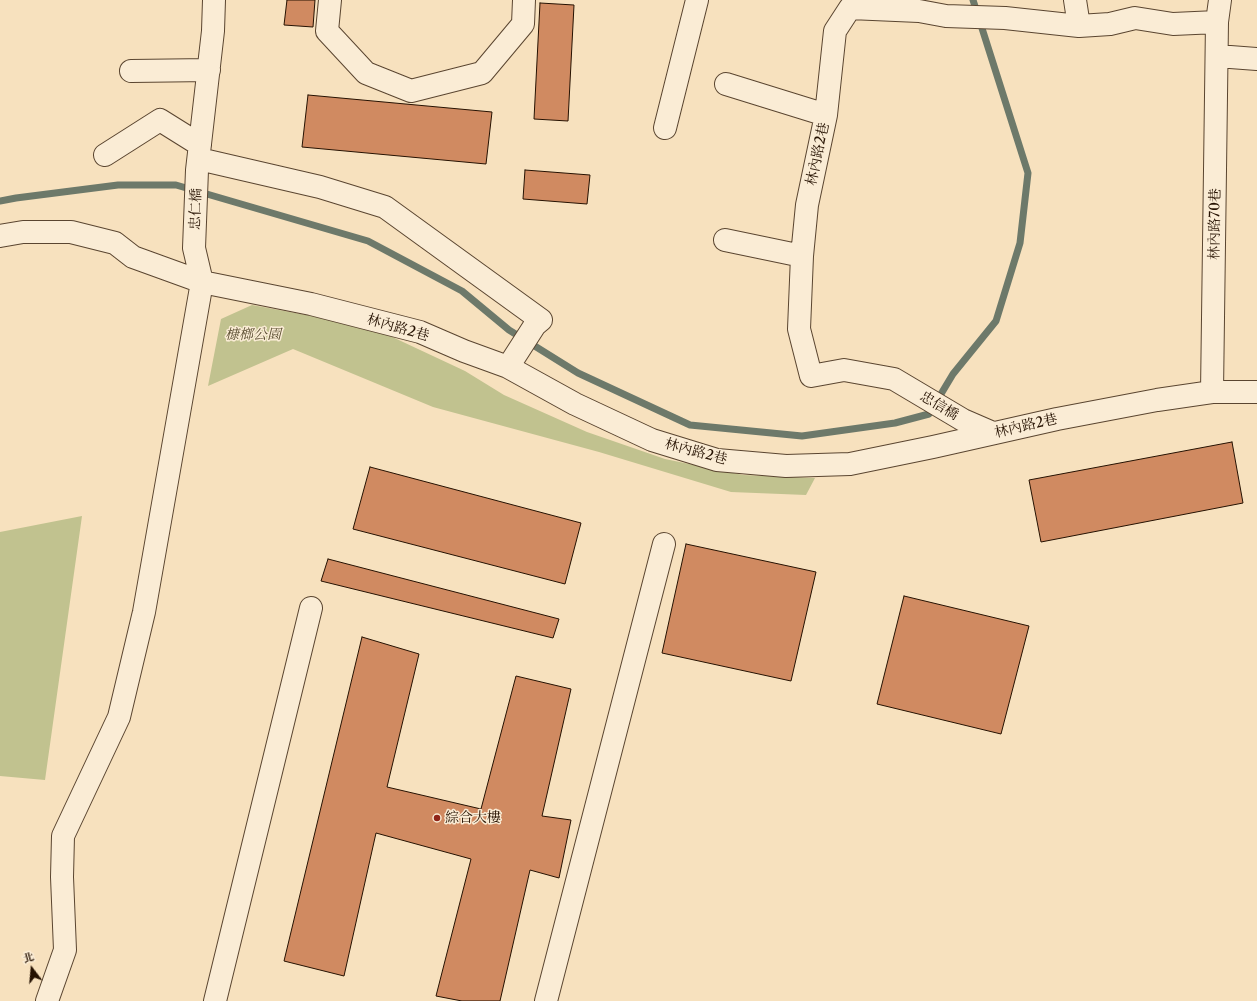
<!DOCTYPE html>
<meta charset="utf-8">
<style>
body{margin:0}
#map{position:relative;width:1257px;height:1001px;overflow:hidden;background:#f7e1be;font-family:"Libre Caslon Text","Noto Serif TC",serif}
canvas{display:block}
.north{position:absolute;left:12px;top:949px;width:40px;height:40px;-webkit-text-stroke:3px #faecd5;paint-order:stroke;rotate:344deg;font-size:11px;font-weight:700;line-height:16px;text-align:center;color:#251101}
.north::after{content:'';display:block;margin:auto;width:14px;height:18px;background:#251101;clip-path:polygon(50% 0,100% 100%,50% 72%,0 100%)}
</style>
<div id="map">
<canvas width="1257" height="1001"></canvas>
<div class="north">北</div>
</div>
<script>
const context = document.querySelector('canvas').getContext('2d');
context.lineJoin = 'round';
function fill(path, color) { context.fillStyle = color; context.fill(path, 'evenodd'); }
const poly = rows => new Path2D(rows.map(r => 'M' + r).join(''));
function stroke(path, color, width, dash) { context.strokeStyle = color; context.lineWidth = width; context.lineCap = dash ? 'butt' : 'round'; context.setLineDash(dash || []); context.stroke(path); }
function write(font, color, halo, rows, align = 'center') {
  context.font = font + ' "Libre Caslon Text","Noto Serif TC",serif'; context.lineWidth = 3; context.setLineDash([]); context.textBaseline = 'middle'; context.strokeStyle = halo; context.fillStyle = color; for (const [text, x, y, turn = 0] of rows) {
    context.save(); context.translate(x, y); context.rotate((+turn || 0) * Math.PI / 180); context.textAlign = isNaN(turn) ? turn : align; if (halo) context.strokeText(text, 0, 0); context.fillText(text, 0, 0); context.restore();
  }
}
fill(poly([
 [252,305,371,327,465,371,504,395,587,432,665,459,743,475,815,478,806,495,731,492,599,452,433,407,293,349,208,386,221,319],
 [82,516,45,780,0,776,0,532]
]), '#c1c28f');
stroke(poly([
 [0,201,16,198,118,185,176,185,368,241,462,291,509,330,578,373,690,425,802,436,895,423,929,414,953,374,996,321,1020,243,1028,173,973,0]
]), '#6d796a', 7);
const building = poly([
 [287,0,315,0,313,27,284,25,287,0],
 [540,3,574,5,568,121,534,119,540,3],
 [308,95,492,112,486,164,302,147,308,95],
 [525,170,590,175,587,204,523,199,525,170],
 [1232,442,1243,503,1041,542,1029,480,1232,442],
 [370,467,581,523,565,584,353,529,370,467],
 [686,544,816,572,791,681,662,653,686,544],
 [328,559,559,619,553,638,321,581,328,559],
 [904,596,1029,626,1001,734,877,704,904,596],
 [362,637,419,654,387,787,481,809,516,676,571,689,542,816,571,820,559,878,530,870,500,1001,462,1001,436,996,471,859,376,833,344,976,284,961,362,637]
]);
fill(building, '#d08a61');
stroke(building, '#251101', 1);
const minor = poly([
 [330,0,327,31,366,73,411,91,482,73,523,24,524,0],
 [1075,0,1079,26],
 [1217,56,1257,59],
 [131,71,209,70],
 [726,84,826,115],
 [665,128,697,0],
 [105,155,160,120,200,145],
 [199,159,320,187,385,207,541,320,535,325,508,367],
 [0,236,23,232,71,232,115,243,133,257,202,282],
 [725,240,802,256],
 [202,282,194,248,197,170,213,31,214,0],
 [1212,392,1217,22,1220,0],
 [993,433,963,420,894,379,844,370,811,376,799,329,802,256,807,205,826,115,835,31,850,8,919,11,946,16,1005,18,1079,26,1110,24,1135,18,1173,24,1217,22],
 [47,1001,65,950,62,877,63,836,119,717,144,612,202,282,311,304,420,332,464,351,508,367,575,404,652,440,717,460,786,466,850,464,933,447,1057,419,1157,400,1212,392,1257,392],
 [215,1001,311,608],
 [546,1001,664,544]
]);
stroke(minor, '#5a4530', 24);
stroke(minor, '#faecd5', 22);
for (const [x, y, r, color] of [
 [437,818,4,"#8f2418"]
]) { const dot = new Path2D(); dot.arc(x, y, r, 0, 2 * Math.PI); context.fillStyle = color; context.fill(dot); stroke(dot, '#faecd5', 1.5); }
write('14px', '#251101', '#faecd5', [
 ["林內路2巷",818,154,-78],
 ["忠仁橋",196,209,-88],
 ["林內路70巷",1215,224,-89],
 ["林內路2巷",398,328,16],
 ["忠信橋",939,406,31],
 ["林內路2巷",1026,426,-13],
 ["林內路2巷",696,452,15]
]);
write('italic 14px', '#5c4f33', '#faecd5', [
 ["槺榔公園",253,335]
]);
write('14px', '#251101', '#faecd5', [
 ["綜合大樓",445,818]
], 'left');
</script>
